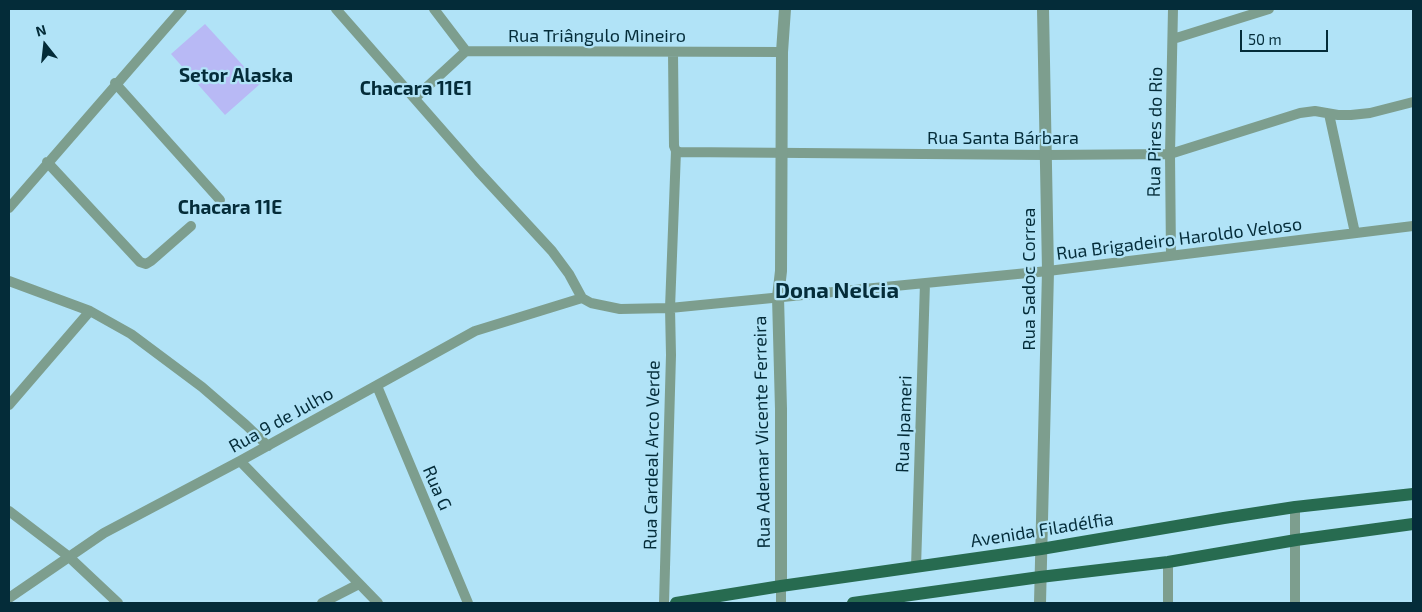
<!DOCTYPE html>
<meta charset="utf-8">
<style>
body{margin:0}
#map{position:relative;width:1422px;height:612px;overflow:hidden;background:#b1e3f7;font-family:"Exo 2",sans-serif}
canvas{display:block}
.frame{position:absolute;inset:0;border:10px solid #042c39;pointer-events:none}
.north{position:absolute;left:20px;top:20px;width:50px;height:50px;-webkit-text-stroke:4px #b1e3f7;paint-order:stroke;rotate:344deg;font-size:14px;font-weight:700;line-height:20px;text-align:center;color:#042c39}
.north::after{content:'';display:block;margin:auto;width:18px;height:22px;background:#042c39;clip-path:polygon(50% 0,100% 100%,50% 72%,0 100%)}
.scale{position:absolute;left:1240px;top:30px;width:88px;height:22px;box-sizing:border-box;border:2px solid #042c39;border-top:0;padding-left:6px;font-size:15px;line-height:18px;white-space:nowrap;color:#042c39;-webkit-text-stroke:4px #b1e3f7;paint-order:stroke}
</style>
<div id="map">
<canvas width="1422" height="612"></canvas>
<div class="frame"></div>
<div class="north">N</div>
<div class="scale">50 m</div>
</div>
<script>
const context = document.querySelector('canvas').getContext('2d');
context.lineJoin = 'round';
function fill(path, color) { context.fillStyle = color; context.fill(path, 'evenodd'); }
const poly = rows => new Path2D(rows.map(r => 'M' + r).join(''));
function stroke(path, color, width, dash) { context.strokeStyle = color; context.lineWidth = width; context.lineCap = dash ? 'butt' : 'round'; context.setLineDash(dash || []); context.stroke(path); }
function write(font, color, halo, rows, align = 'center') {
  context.font = font + ' "Exo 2",sans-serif'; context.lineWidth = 4.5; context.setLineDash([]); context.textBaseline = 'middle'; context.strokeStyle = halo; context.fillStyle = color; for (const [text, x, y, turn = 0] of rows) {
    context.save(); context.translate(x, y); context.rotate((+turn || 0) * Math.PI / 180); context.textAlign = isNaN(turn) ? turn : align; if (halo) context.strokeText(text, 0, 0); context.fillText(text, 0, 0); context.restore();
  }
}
fill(poly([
 [205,24,260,84,225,115,171,54]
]), '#b8b9f5');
stroke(poly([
 [336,9,478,171,552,251,569,274,582,298,591,303,620,309,670,308,1048,271,1413,226],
 [434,9,466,51,782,52],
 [1173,39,1269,9],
 [673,53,674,146,676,151,680,152,1046,155,1170,154,1300,113,1315,111,1338,115,1351,115,1370,113,1413,102],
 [115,83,220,200],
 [415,98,466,51],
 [1329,114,1355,233],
 [47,162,140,262,146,264,151,261,191,226],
 [9,208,182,9],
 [1171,256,1170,154,1173,9],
 [9,281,90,311,131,334,202,387,246,425,268,446],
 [377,386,468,603],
 [9,405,90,311],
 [240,461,378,603],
 [9,511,68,556,118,603],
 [1168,562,1168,603],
 [916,567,925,283],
 [781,586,781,603],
 [9,598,104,533,240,461,475,331,582,298],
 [322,603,359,584],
 [664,603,671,355,670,308,676,151],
 [1295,603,1295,507]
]), '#7d9e8e', 10);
stroke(poly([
 [781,586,781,409,778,297,781,271,782,52,785,9],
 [1040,603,1048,271,1043,9]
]), '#7d9e8e', 12);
stroke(poly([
 [676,603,781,586,1041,549,1224,518,1295,507,1413,494],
 [853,603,1040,577,1168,562,1296,540,1413,524]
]), '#276b50', 12);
write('18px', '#042c39', '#b1e3f7', [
 ["Rua Triângulo Mineiro",597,36],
 ["Rua Pires do Rio",1155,132,-89],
 ["Rua Santa Bárbara",1003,138],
 ["Rua Brigadeiro Haroldo Veloso",1179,239,-7],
 ["Rua Sadoc Correa",1029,279,-90],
 ["Rua 9 de Julho",281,420,-29],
 ["Rua Ipameri",904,424,-88],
 ["Rua Ademar Vicente Ferreira",762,432,-91],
 ["Rua Cardeal Arco Verde",652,455,-89],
 ["Rua G",437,488,67],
 ["Avenida Filadélfia",1042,530,-9]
]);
write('bold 19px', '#042c39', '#b1e3f7', [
 ["Setor Alaska",236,76],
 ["Chacara 11E1",416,89],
 ["Chacara 11E",230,208]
]);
write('bold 22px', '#042c39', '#b1e3f7', [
 ["Dona Nelcia",837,291]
]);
</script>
